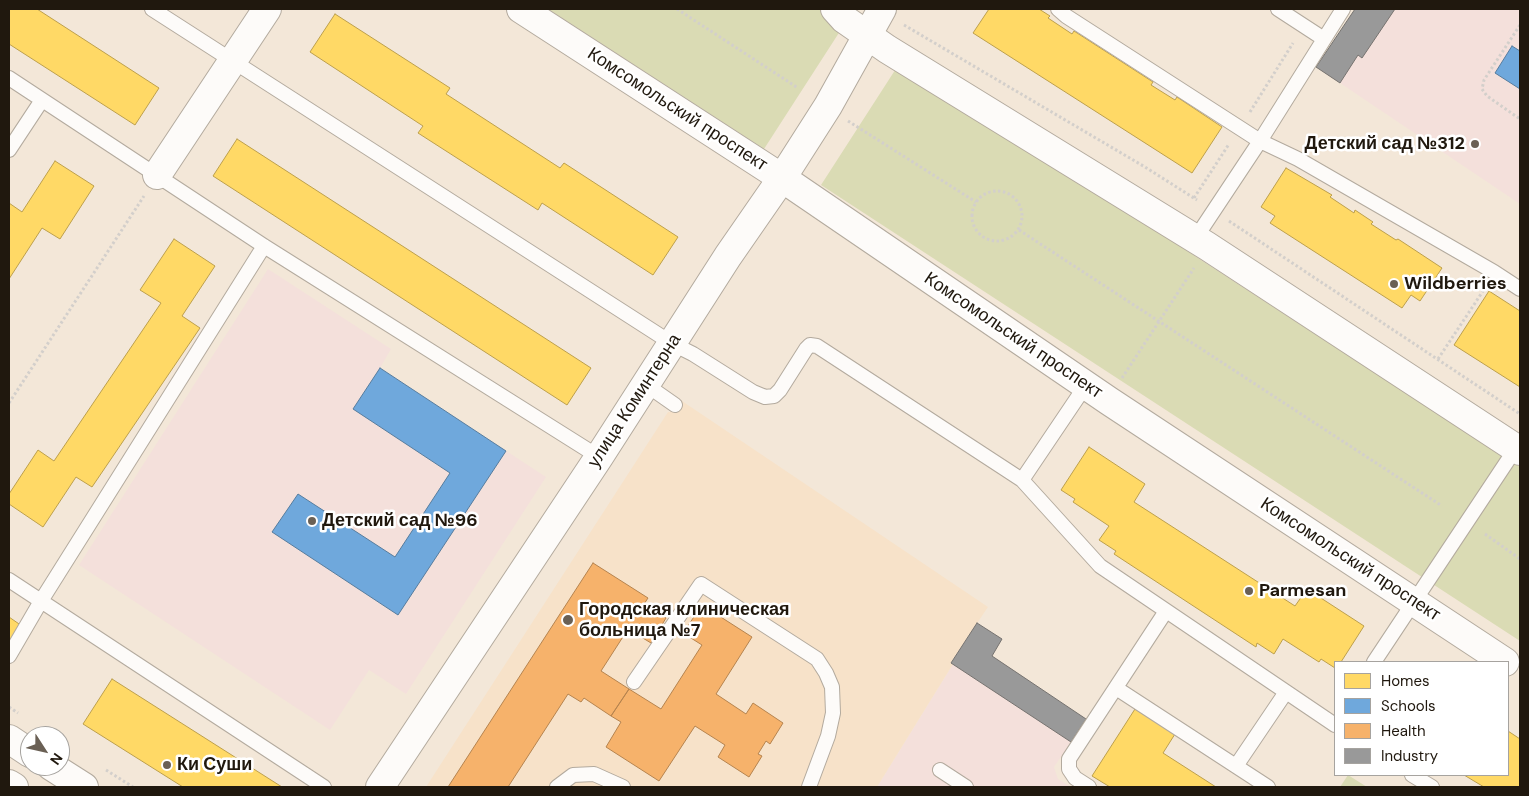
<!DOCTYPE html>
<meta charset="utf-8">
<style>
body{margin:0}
#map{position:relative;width:1529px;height:796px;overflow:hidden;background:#f3e7d8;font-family:"DM Sans",sans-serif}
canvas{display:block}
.frame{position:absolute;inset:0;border:10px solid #20180e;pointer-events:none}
.legend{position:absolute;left:1334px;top:661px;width:175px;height:115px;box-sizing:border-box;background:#fff;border:1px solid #a6a39f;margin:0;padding:6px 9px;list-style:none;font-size:15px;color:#20180e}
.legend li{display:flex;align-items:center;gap:10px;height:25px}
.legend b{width:25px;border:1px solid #a6a39f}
.north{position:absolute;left:20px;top:726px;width:50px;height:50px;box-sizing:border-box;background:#fff;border:1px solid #a6a39f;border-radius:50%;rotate:125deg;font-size:14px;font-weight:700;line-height:20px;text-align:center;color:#20180e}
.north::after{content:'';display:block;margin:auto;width:18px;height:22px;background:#6a6055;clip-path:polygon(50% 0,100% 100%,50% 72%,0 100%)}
</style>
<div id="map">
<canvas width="1529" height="796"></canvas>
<div class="frame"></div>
<ul class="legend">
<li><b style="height:14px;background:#ffd966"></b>Homes</li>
<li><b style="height:14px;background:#6fa8dc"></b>Schools</li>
<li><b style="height:14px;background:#f6b26b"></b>Health</li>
<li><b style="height:14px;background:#999"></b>Industry</li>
</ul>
<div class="north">N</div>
</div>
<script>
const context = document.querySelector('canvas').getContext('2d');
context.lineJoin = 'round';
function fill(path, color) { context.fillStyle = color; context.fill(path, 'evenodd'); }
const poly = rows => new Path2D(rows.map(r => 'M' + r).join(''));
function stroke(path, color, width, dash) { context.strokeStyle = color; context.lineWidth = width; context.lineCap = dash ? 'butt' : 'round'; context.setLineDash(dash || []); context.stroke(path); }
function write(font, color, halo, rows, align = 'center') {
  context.font = font + ' "DM Sans",sans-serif'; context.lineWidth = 5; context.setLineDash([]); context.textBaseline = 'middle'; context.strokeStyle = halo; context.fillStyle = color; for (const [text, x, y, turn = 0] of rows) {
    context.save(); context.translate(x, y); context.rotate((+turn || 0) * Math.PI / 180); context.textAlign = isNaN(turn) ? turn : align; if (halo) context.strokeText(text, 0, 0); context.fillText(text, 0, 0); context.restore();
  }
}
fill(poly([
 [1395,9,1520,9,1520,204,1340,83,1358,55,1362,57],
 [268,269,391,349,380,368,546,477,406,694,369,670,330,730,79,565],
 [953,664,1071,742,1054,767,1058,779,1071,787,877,787]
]), '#f4e0db');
fill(poly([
 [679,399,988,607,951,662,953,664,877,787,426,787,668,412,670,412]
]), '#f7e2c9');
fill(poly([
 [548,9,827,9,844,25,764,149],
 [899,64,1520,467,1520,641,821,185],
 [1348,775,1367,787,1340,787]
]), '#dadbb4');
const homes = poly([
 [9,9,37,9,159,88,135,125,9,44,9,9],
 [989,9,1039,9,1050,16,1048,18,1072,34,1074,31,1153,82,1151,85,1175,100,1177,97,1222,127,1192,173,973,33,989,9],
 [335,14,450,88,446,94,560,168,564,163,678,237,653,275,542,203,538,210,418,133,423,126,310,52,335,14],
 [237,139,591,368,567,405,213,176,237,139],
 [55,161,94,186,60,239,42,228,9,279,9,203,22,212,55,161],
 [1286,168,1332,195,1330,197,1354,213,1355,210,1373,222,1371,224,1396,240,1398,239,1442,268,1420,301,1411,295,1402,308,1270,223,1275,216,1261,207,1286,168],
 [174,239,215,266,182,316,200,328,92,487,76,477,43,527,9,504,9,494,38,450,54,461,161,303,140,290,174,239],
 [1489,291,1520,311,1520,387,1454,345,1489,291],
 [1089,447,1145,484,1134,502,1295,606,1307,589,1364,626,1341,662,1335,662,1335,668,1321,659,1319,662,1283,639,1274,654,1257,643,1256,647,1114,554,1116,551,1099,540,1109,526,1073,502,1075,499,1061,490,1089,447],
 [9,617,22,626,9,646,9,617],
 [112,679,282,787,183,787,83,724,112,679],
 [1135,709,1175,734,1163,753,1216,787,1110,787,1092,776,1135,709],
 [1508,731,1520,739,1520,787,1484,787,1464,775,1508,775,1508,731]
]);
fill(homes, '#ffd966');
stroke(homes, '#bc9f4c', 1);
const schools = poly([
 [1512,46,1520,51,1520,89,1495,73,1512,46],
 [380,368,506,451,398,615,272,532,298,494,395,557,450,473,353,409,380,368]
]);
fill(schools, '#6fa8dc');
stroke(schools, '#577d9e', 1);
const health = poly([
 [593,563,648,598,644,604,666,618,651,643,628,629,601,671,629,689,611,716,584,698,581,702,568,694,508,787,448,787,593,563],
 [702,605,752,637,716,694,746,714,753,703,783,723,770,744,766,741,758,754,762,756,749,777,718,757,725,745,695,726,659,781,606,747,621,722,611,716,629,689,661,709,702,645,683,633,702,605]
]);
fill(health, '#f6b26b');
stroke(health, '#b6844f', 1);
const industry = poly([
 [1355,9,1395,9,1362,58,1358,55,1340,83,1316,67,1355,9],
 [977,623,1002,639,992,656,1086,719,1071,742,951,663,977,623]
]);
fill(industry, '#999');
stroke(industry, '#75726f', 1);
const lane = poly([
 [152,9,673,344,693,354,753,392,765,397,774,396,780,390,806,349,810,345,817,346,1022,480,1100,566,1335,725],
 [1058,9,1066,16,1260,141,1298,159,1494,272,1520,289],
 [1278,9,1324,39],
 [9,78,264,246,599,457],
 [9,150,42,100],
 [1195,239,1260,141,1343,9],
 [645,384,675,405],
 [1022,480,1086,385],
 [9,580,324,787],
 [9,656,41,601,264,246],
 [1374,662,1516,448],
 [634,682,701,584,817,659,826,673,832,687,833,713,828,736,809,787],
 [1116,688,1268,787],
 [1236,766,1286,692],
 [940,770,966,787],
 [1412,775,1432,787],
 [557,787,573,775,594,774,623,787],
 [1089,787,1075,778,1069,769,1069,759,1166,611]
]);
const street = poly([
 [157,175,267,9],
 [380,787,599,457,728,256,782,178,828,106,882,9]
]);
const secondary = poly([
 [521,9,782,178,1109,401,1505,662],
 [835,9,844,19,887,49,1207,246,1520,451]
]);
const primary = poly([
 [9,739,30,753],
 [51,766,84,787],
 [9,784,14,787]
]);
stroke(lane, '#b3aa9e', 16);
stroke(street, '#b3aa9e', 30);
stroke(secondary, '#b3aa9e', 30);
stroke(primary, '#b3aa9e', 30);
stroke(poly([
 [677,9,798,88],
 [904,25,1145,167,1197,200],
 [1520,25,1484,80,1482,89,1487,96,1520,119],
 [1250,112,1293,43],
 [848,121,976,202],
 '972 216a25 25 0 1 1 50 0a25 25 0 1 1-50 0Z',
 [1194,198,1229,144],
 [1229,221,1520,414],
 [1019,230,1442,506],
 [1438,359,1485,288],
 [1122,378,1194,268],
 [9,403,144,196],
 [1485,534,1520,559],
 [9,707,18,713],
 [106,770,133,787]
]), '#d3cfcb', 3, [2.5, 2.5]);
stroke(lane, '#fdfbf9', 14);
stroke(street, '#fdfbf9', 28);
stroke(secondary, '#fdfbf9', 28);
stroke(primary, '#fdfbf9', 28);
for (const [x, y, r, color] of [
 [1475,144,5,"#6a6055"],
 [1394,284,5,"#6a6055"],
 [312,521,5,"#6a6055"],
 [1249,591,5,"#6a6055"],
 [568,620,6,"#6a6055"],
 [167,765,5,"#6a6055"]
]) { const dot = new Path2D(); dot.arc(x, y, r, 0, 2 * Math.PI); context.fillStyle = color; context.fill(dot); stroke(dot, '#fff', 2); }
write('18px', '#20180e', '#fff', [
 ["Комсомольский проспект",677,110,33],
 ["Комсомольский проспект",1013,336,34],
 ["улица Коминтерна",635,401,-57],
 ["Комсомольский проспект",1350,560,33]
]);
write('bold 18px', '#20180e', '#fff', [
 ["Детский сад №312",1465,144,"right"],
 ["Wildberries",1404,284],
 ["Детский сад №96",322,521],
 ["Parmesan",1259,591],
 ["Городская клиническая",579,610],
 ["больница №7",579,631],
 ["Ки Суши",177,765]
], 'left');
</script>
